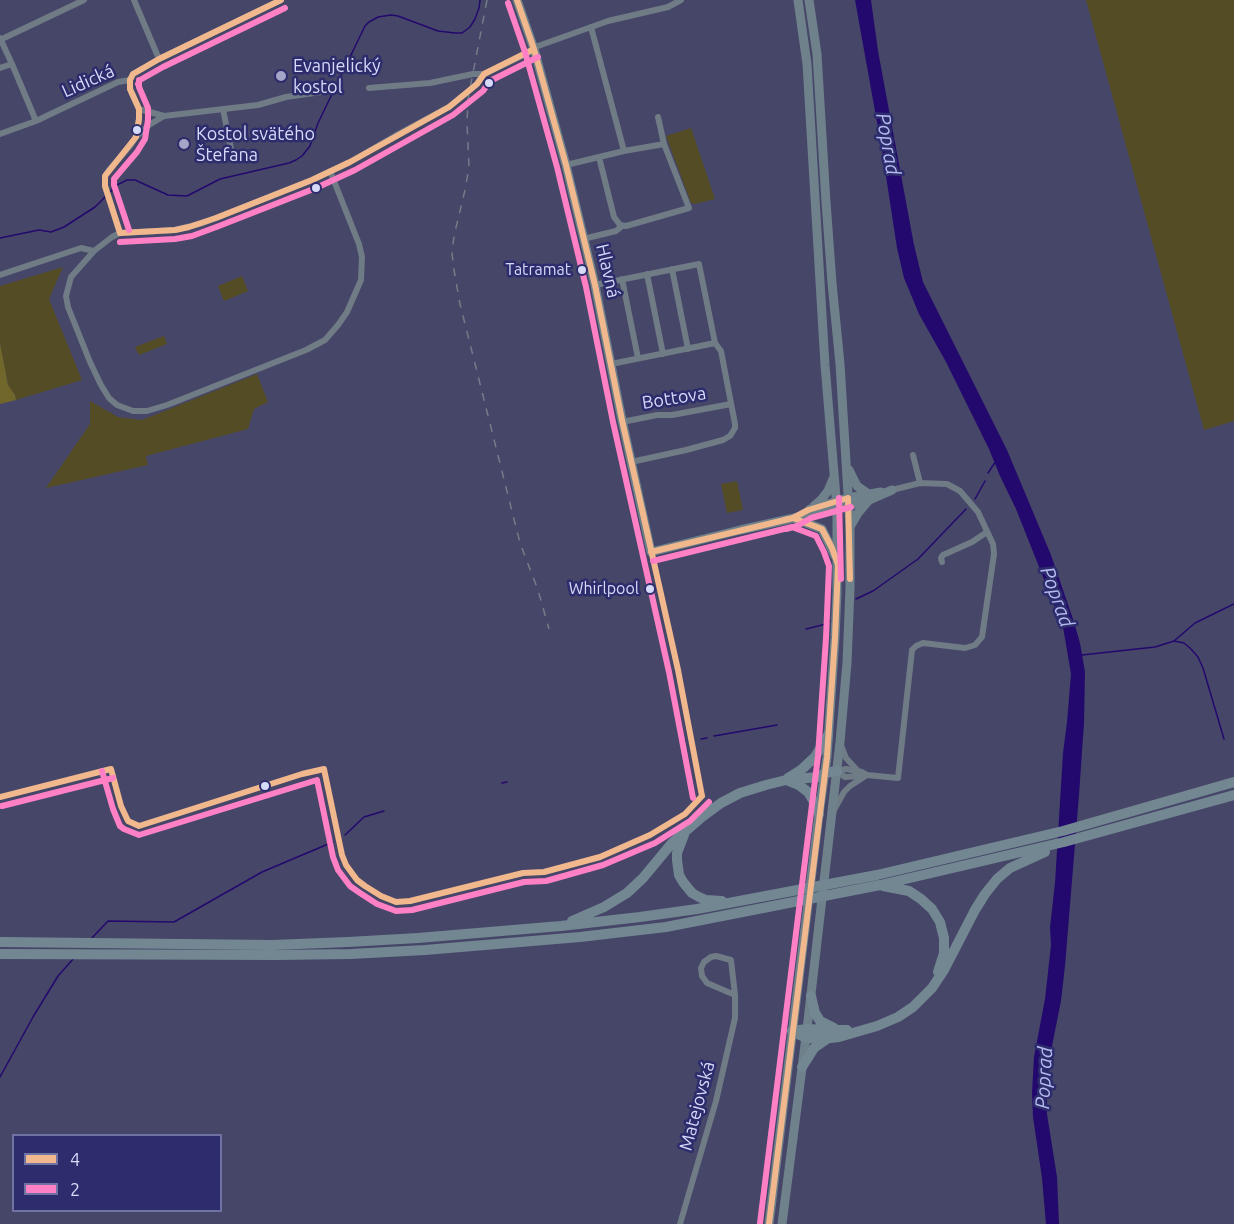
<!DOCTYPE html>
<meta charset="utf-8">
<style>
body{margin:0}
#map{position:relative;width:1234px;height:1224px;overflow:hidden;background:#464669;font-family:Ubuntu,sans-serif}
canvas{display:block}
.legend{position:absolute;left:12px;top:1134px;width:210px;height:78px;box-sizing:border-box;background:#2d2c6c;border:2px solid #7172a4;margin:0;padding:8px 10px;list-style:none;font-size:18px;color:#d6daf9}
.legend li{display:flex;align-items:center;gap:12px;height:30px}
.legend b{width:30px;border:2px solid #7172a4}
</style>
<div id="map">
<canvas width="1234" height="1224"></canvas>
<ul class="legend">
<li><b style="height:8px;background:#f1b78d"></b>4</li>
<li><b style="height:8px;background:#ff80c5"></b>2</li>
</ul>
</div>
<script>
const context = document.querySelector('canvas').getContext('2d');
context.lineJoin = 'round';
function fill(path, color) { context.fillStyle = color; context.fill(path, 'evenodd'); }
const poly = rows => new Path2D(rows.map(r => 'M' + r).join(''));
function stroke(path, color, width, dash) { context.strokeStyle = color; context.lineWidth = width; context.lineCap = dash ? 'butt' : 'round'; context.setLineDash(dash || []); context.stroke(path); }
function write(font, color, halo, rows, align = 'center') {
  context.font = font + ' Ubuntu,sans-serif'; context.lineWidth = 5; context.setLineDash([]); context.textBaseline = 'middle'; context.strokeStyle = halo; context.fillStyle = color; for (const [text, x, y, turn = 0] of rows) {
    context.save(); context.translate(x, y); context.rotate((+turn || 0) * Math.PI / 180); context.textAlign = isNaN(turn) ? turn : align; if (halo) context.strokeText(text, 0, 0); context.fillText(text, 0, 0); context.restore();
  }
}
fill(poly([
 [1086,0,1234,0,1234,421,1204,430],
 [691,128,715,199,695,204,691,203,666,136],
 [63,267,49,299,82,380,16,400,15,395,8,385,0,343,0,286],
 [242,276,248,291,224,301,218,286],
 [164,336,167,344,139,355,135,347],
 [257,374,268,402,254,409,248,429,146,456,148,465,46,488,90,424,90,401,118,417,142,420],
 [737,481,743,510,727,513,721,484]
]), '#544c24');
fill(poly([
 [0,343,8,385,15,395,16,400,0,404]
]), '#71672b');
fill(poly([
 [855,0,871,0,878,51,914,245,923,282,1007,450,1051,555,1074,622,1080,643,1085,672,1084,723,1079,795,1065,966,1061,1001,1050,1056,1047,1084,1047,1114,1057,1177,1059,1224,1046,1224,1042,1178,1033,1117,1032,1093,1034,1057,1045,999,1051,945,1050,927,1055,883,1063,753,1067,722,1071,674,1063,627,1016,509,1000,476,989,449,946,362,919,314,904,278,897,248,882,150]
]), '#23096d');
stroke(poly([
 [110,192,117,185,127,180,135,180,168,195,187,196,220,179,289,163,296,160,302,156,310,146,318,123,365,26,369,22,378,17,391,15,398,16,438,31,455,33,462,33,470,27,475,19,479,8,480,0],
 [0,238,39,230,51,232,64,227,95,207,106,196],
 [988,473,996,461],
 [975,499,985,481],
 [856,599,873,591,918,559,966,509],
 [806,629,826,624,830,621],
 [1174,641,1184,643,1190,648,1198,657,1203,668,1224,739],
 [1082,655,1155,647,1174,641,1195,623,1234,604],
 [714,736,777,725],
 [701,739,707,738],
 [682,742,685,741],
 [502,783,507,782],
 [345,835,364,817,384,811],
 [91,939,108,921,174,922,262,872,333,842],
 [0,1077,33,1017,58,976,74,958]
]), '#23096d', 1.5);
stroke(poly([
 [134,0,159,59],
 [591,27,624,151,664,144,689,208,626,226,620,225,614,217,599,157],
 [0,38,12,64],
 [2,39,84,0],
 [0,68,12,64,36,121],
 [369,88,430,83,473,74,484,74,530,52,538,46,608,21,668,7,681,0],
 [139,109,164,116],
 [223,109,231,149],
 [658,117,664,144],
 [0,134,36,121,118,82,130,80,133,74,159,59,281,0],
 [136,137,149,125,164,116,258,105,286,97,321,92],
 [566,165,624,151],
 [120,233,105,186,105,176,109,170,130,146,136,137,139,119,139,109,130,89,130,80],
 [583,239,616,231,622,226],
 [94,251,71,277,66,296,68,307,90,362,101,385,109,398,117,405,133,411,147,411,167,405,306,350,325,340,338,325,347,312,361,280,362,257,359,244,330,171],
 [672,269,688,349],
 [647,274,663,354],
 [0,275,81,248,94,251,112,237,120,233,175,230,203,223,312,180,350,162,395,136,449,107,469,91,477,84,484,74],
 [622,279,638,358],
 [595,285,699,264,715,343,721,351,735,424,735,428,730,436,723,440,686,450,631,462],
 [611,364,715,343],
 [622,422,657,415,672,415,731,404],
 [913,455,920,483],
 [942,562,941,558,943,555,972,542,987,532],
 [841,745,846,758,858,771],
 [837,771,846,769,862,772,867,775,898,778,912,650,916,646,923,643,965,648,975,645,982,637,994,554,993,544,978,512,960,491,947,484,920,483,892,490],
 [837,771,845,777,862,776],
 [834,810,844,792,850,786,867,775],
 [680,1224,716,1101,735,1018,735,995,731,960,716,956,711,957,704,962,701,968,702,976,707,983,735,995]
]), '#6f7b85', 6);
stroke(poly([
 [517,0,534,49,566,165,595,285,622,420,651,552,740,530,848,506,869,500,892,490],
 [849,470,857,486,867,493],
 [814,506,821,500,828,491,833,479],
 [810,509,848,498,881,492],
 [796,519,822,529,835,556],
 [850,527,858,513,869,500],
 [769,1224,819,814,827,757,835,638,837,593,837,509,825,365,807,64,798,0],
 [782,1224,807,1029,840,742,847,663,850,588,850,527,840,364,832,283,826,202,817,54,809,0]
]), '#6f818b', 9);
stroke(poly([
 [788,778,801,770,815,757,828,735],
 [789,781,799,785,808,792,814,802,819,814],
 [684,835,677,853,677,860,679,875,683,882,692,893,699,897,706,900,722,901],
 [883,886,909,891,921,899,932,909,940,922,944,938,944,953,938,972],
 [572,921,604,907,627,893,643,878,672,843,702,817,721,803,740,793,766,785,786,780,818,777,825,773,837,771],
 [0,942,273,945,348,942,418,938,561,926,640,917,697,909,877,875,1063,831,1234,782],
 [0,954,277,955,351,954,425,950,580,937,666,927,880,885,1064,842,1234,795],
 [811,996,815,1013,820,1021,834,1028],
 [792,1031,806,1038,822,1039,839,1037,877,1026,898,1017,913,1007,932,988,944,970,975,910,985,894,997,879,1010,868,1045,852],
 [792,1031,807,1029,832,1030,847,1030],
 [802,1067,814,1048,827,1039]
]), '#738792', 10);
stroke(poly([
 [487,0,468,99,467,123,469,167,465,190,454,236,452,253,454,270,460,304,520,543,538,590,549,629]
]), '#757c88', 1.5, [8, 8]);
stroke(poly([
 [517,0,534,49,566,165,595,285,622,420,678,670,702,796],
 [130,80,133,74,159,59,281,0],
 [120,233,175,230,189,227,216,218,312,180,350,162,449,107,477,84,484,74,534,49],
 [120,233,105,186,105,176,136,137,139,119,139,109,130,89,130,80],
 [848,498,850,579],
 [784,520,793,518,808,510,848,498],
 [651,552,793,518,822,529,832,548,838,565,835,638,827,757,769,1224],
 [111,769,121,806,128,821,139,826,302,774,324,769,342,855,346,865,357,880,365,886,381,896,396,902,410,901,523,873,544,872,600,857,650,835,685,814,702,796],
 [0,797,111,769]
]), '#f1b78d', 6);
stroke(poly([
 [508,3,525,52,557,167,586,287,613,422,669,672,693,798],
 [138,84,140,80,163,67,285,8],
 [129,230,114,185,114,179,137,152,145,139,148,120,148,108,139,87,139,80],
 [120,242,175,239,192,236,219,226,316,188,355,170,453,115,483,91,490,81,538,57],
 [839,498,841,579],
 [786,529,797,526,811,518,851,507],
 [653,561,792,527,816,536,824,552,829,566,826,638,818,756,760,1223],
 [102,771,113,809,120,826,124,829,139,835,317,780,333,857,338,870,350,886,360,893,377,904,396,911,412,910,524,882,546,881,603,865,655,843,690,821,709,802],
 [2,806,113,778]
]), '#ff80c5', 6);
for (const [x, y, r, color] of [
 [281,76,6,"#a4a6c7"],
 [489,83,5,"#d6daf9"],
 [137,130,5,"#d6daf9"],
 [184,144,6,"#a4a6c7"],
 [316,188,5,"#d6daf9"],
 [582,270,5,"#d6daf9"],
 [650,589,5,"#d6daf9"],
 [265,786,5,"#d6daf9"]
]) { const dot = new Path2D(); dot.arc(x, y, r, 0, 2 * Math.PI); context.fillStyle = color; context.fill(dot); stroke(dot, '#2d2c6c', 2); }
write('16px', '#d6daf9', '#2d2c6c', [
 ["Tatramat",571,270],
 ["Whirlpool",639,589]
], 'right');
write('18px', '#d6daf9', '#2d2c6c', [
 ["Evanjelický",293,66],
 ["kostol",293,87],
 ["Kostol svätého",196,134],
 ["Štefana",196,155]
], 'left');
write('18px', '#d6daf9', '#2d2c6c', [
 ["Lidická",88,81,-24],
 ["Hlavná",608,271,77],
 ["Bottova",674,398,-9],
 ["Matejovská",697,1106,-75]
]);
write('italic 20px', '#b5bbf0', '#2d2c6c', [
 ["Poprad",888,144,80],
 ["Poprad",1057,597,70],
 ["Poprad",1044,1078,-87]
]);
</script>
